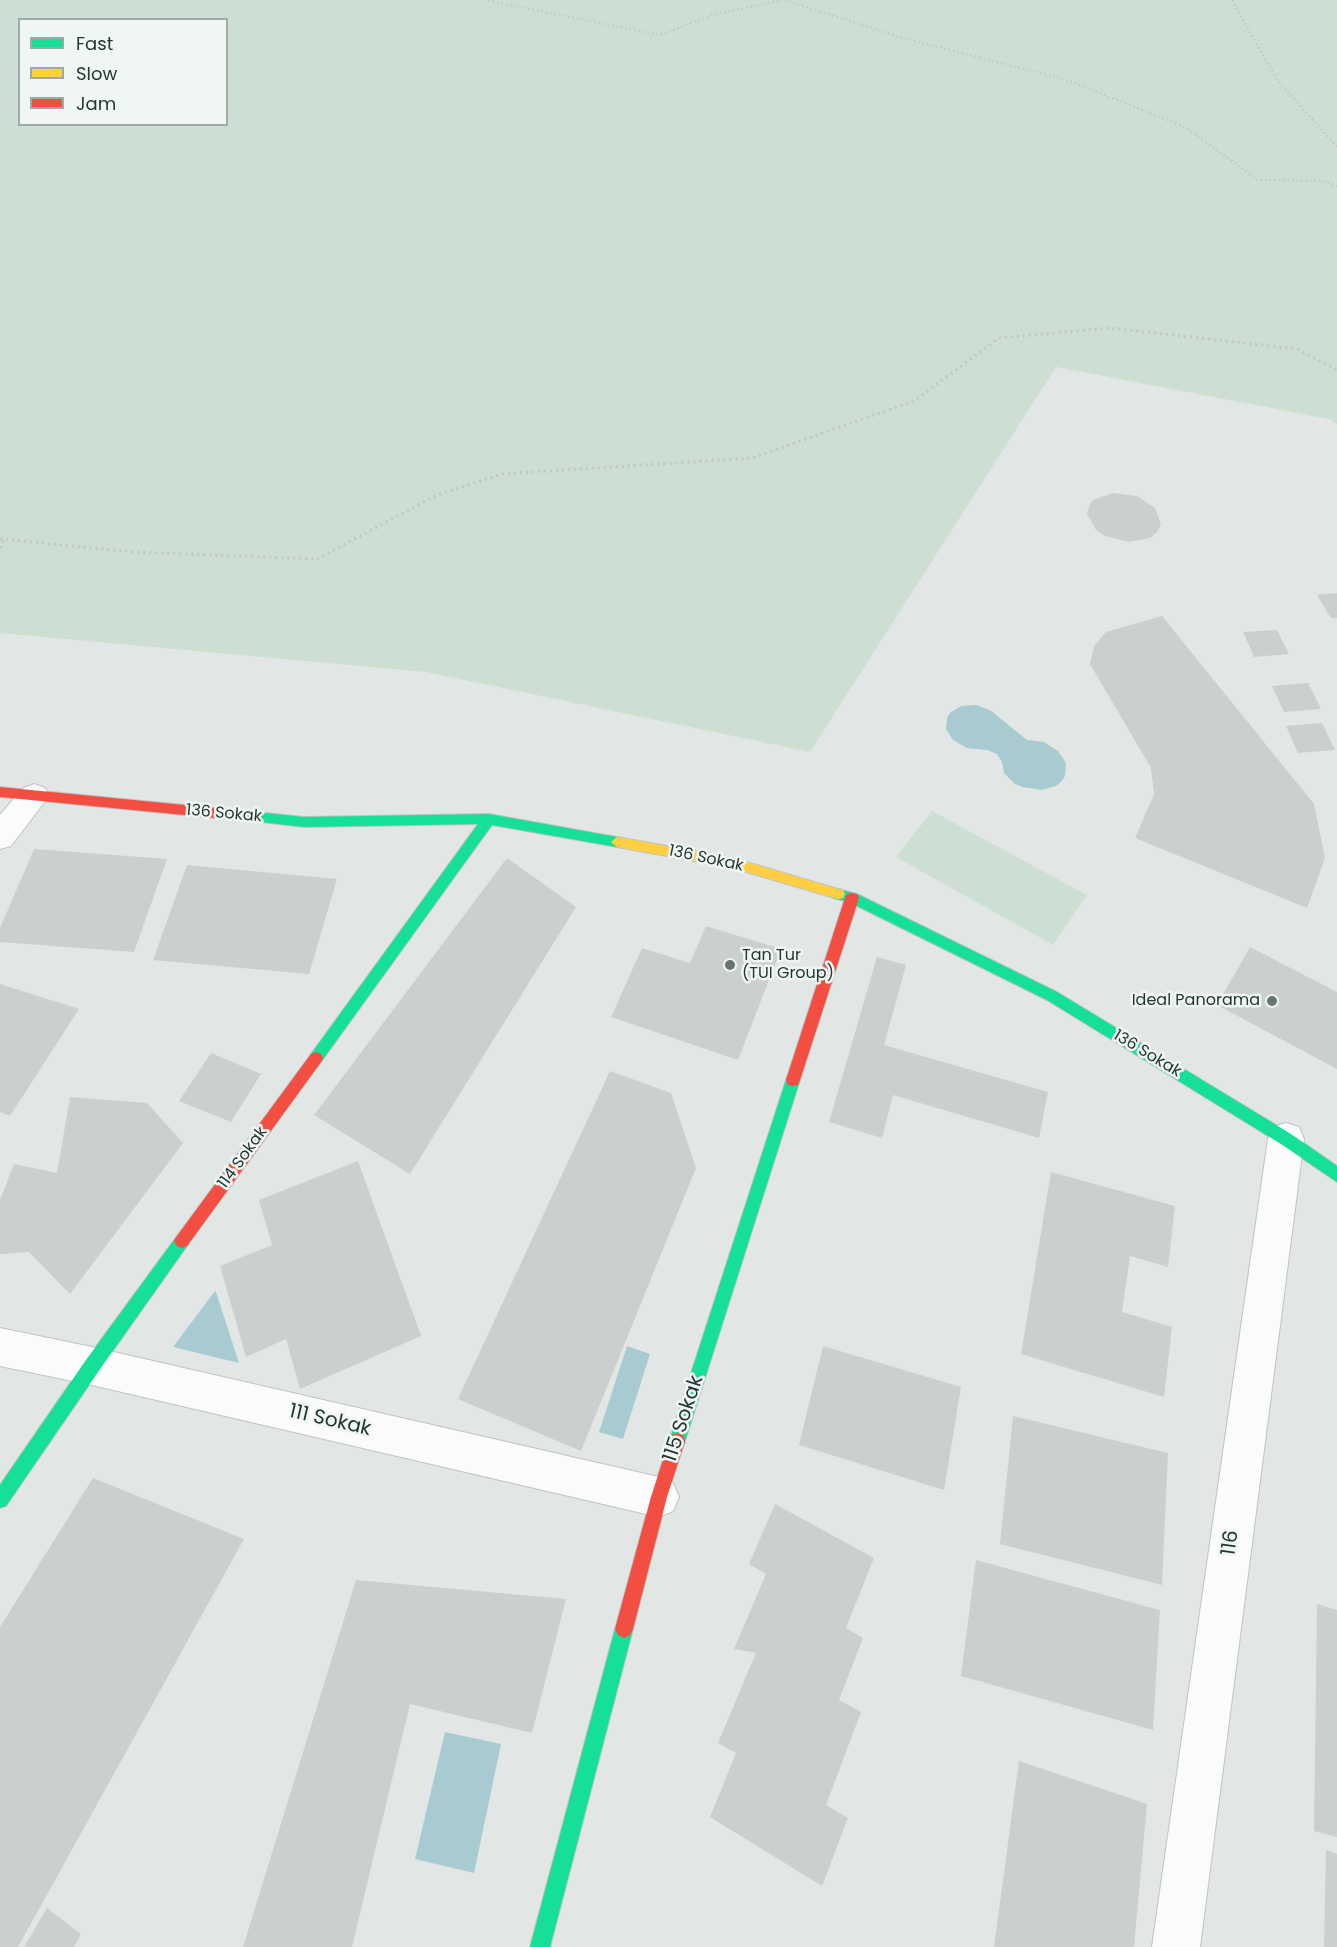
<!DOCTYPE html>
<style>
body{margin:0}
#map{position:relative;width:1337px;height:1947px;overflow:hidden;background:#e2e7e5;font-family:Poppins,sans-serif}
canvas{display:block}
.legend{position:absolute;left:18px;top:18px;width:210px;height:108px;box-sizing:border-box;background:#f0f6f3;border:2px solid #9eaaa6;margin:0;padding:8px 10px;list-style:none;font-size:18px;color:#233732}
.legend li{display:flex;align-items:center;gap:12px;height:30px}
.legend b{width:30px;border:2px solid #9eaaa6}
</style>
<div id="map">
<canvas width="1337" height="1947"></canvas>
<ul class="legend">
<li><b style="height:8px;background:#16e098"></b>Fast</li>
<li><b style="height:8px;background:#ffcf43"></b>Slow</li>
<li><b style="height:8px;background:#f24e42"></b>Jam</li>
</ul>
</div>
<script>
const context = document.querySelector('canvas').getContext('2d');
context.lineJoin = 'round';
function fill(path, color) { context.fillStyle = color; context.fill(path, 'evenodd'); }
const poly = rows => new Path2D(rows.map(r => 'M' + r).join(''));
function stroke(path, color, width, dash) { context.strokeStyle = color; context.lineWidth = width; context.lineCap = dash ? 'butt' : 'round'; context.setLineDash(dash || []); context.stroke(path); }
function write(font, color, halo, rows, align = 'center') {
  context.font = font + ' Poppins,sans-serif'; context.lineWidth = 5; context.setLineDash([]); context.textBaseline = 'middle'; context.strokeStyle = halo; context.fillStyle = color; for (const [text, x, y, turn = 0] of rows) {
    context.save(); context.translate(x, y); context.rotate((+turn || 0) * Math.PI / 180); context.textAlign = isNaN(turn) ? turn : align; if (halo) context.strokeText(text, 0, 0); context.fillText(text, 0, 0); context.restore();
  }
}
fill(poly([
 [0,0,1337,0,1337,424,1329,419,1056,367,810,752,426,672,0,633],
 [20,20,226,20,226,124,20,124],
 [932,811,1087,895,1053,945,896,857]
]), '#cddfd2');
fill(poly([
 [976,705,990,710,1027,740,1044,742,1058,751,1066,763,1065,776,1061,782,1056,786,1041,790,1023,787,1015,784,1004,773,1002,762,997,754,987,750,967,748,953,740,946,729,947,718,950,713,961,706],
 [215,1291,216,1292,239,1363,173,1347],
 [627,1346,650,1354,623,1439,599,1432],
 [445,1732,501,1744,474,1873,415,1859]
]), '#a8cbd1');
fill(poly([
 [1113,493,1137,496,1155,508,1161,525,1157,532,1150,538,1129,542,1105,536,1096,530,1087,514,1089,506,1093,500],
 [1337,593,1337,618,1331,618,1317,595],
 [1162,616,1314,804,1325,858,1307,908,1135,838,1154,794,1151,768,1090,664,1094,646,1106,632],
 [1277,630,1289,654,1254,657,1243,632],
 [1308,683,1321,709,1284,712,1272,686],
 [1322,723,1335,750,1298,753,1286,726],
 [34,849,167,859,134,952,0,942,0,928],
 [507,858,576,907,410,1174,314,1115],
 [187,865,337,879,309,974,153,960],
 [706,926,781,949,738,1060,611,1017,642,948,690,963],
 [1250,947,1337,992,1337,1069,1217,1005],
 [877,957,906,965,884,1045,1048,1092,1039,1138,893,1095,882,1138,829,1122],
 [0,984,79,1009,10,1116,0,1112],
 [211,1053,261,1074,231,1122,179,1101],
 [610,1071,671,1093,696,1168,581,1451,458,1399],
 [70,1097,147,1103,183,1143,70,1294,29,1252,0,1254,0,1200,14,1164,57,1173],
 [358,1161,421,1336,300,1389,286,1339,246,1357,220,1266,272,1245,259,1200],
 [1051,1172,1175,1206,1168,1267,1130,1256,1122,1312,1172,1327,1164,1397,1021,1354],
 [823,1346,961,1387,944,1490,799,1445],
 [1013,1416,1168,1453,1162,1585,1000,1544],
 [93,1478,244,1539,18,1947,0,1947,0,1627],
 [775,1504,874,1558,846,1628,863,1638,839,1700,861,1712,826,1805,848,1818,822,1886,710,1817,736,1753,718,1743,756,1653,734,1649,766,1574,749,1564],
 [976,1560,1160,1610,1153,1730,961,1676],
 [356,1580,566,1599,532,1733,410,1704,352,1947,243,1947],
 [1317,1604,1337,1610,1337,1837,1314,1831],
 [1019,1761,1147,1804,1134,1947,994,1947],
 [1326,1850,1337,1854,1337,1947,1324,1947],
 [47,1908,81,1934,74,1947,24,1947]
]), '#cbd0ce');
const street = poly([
 [34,784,45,788,49,796,11,846,0,849,0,815,23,788,34,784],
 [1286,1123,1299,1127,1304,1139,1200,1947,1152,1947,1268,1139,1273,1127,1286,1123],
 [0,1328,92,1347,659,1477,673,1483,679,1497,673,1511,659,1517,92,1385,0,1366,0,1328]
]);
const fast = poly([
 [256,812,304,817,489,814,617,837,623,842,617,847,492,825,321,1062,316,1064,311,1062,309,1058,311,1054,478,824,304,827,252,821,250,817,252,813,256,812],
 [838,889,857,894,1057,992,1291,1134,1337,1166,1337,1182,1281,1144,1047,1000,849,902,833,898,831,894,833,890,838,889],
 [793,1074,798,1075,800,1080,685,1441,683,1447,677,1449,671,1447,669,1441,786,1080,788,1075,793,1074],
 [182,1234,187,1236,190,1241,187,1246,98,1372,6,1506,0,1508,0,1485,86,1360,177,1236,182,1234],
 [624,1620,630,1623,633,1629,550,1947,530,1947,615,1629,618,1623,624,1620]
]);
const slow = poly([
 [617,837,733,858,838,889,843,890,845,894,843,898,838,899,733,868,617,847,611,842,617,837]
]);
const jam = poly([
 [0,787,256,812,262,817,256,822,0,797,0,787],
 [852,893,857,894,859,898,800,1080,798,1085,793,1086,788,1085,786,1080,845,898,847,894,852,893],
 [316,1052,321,1054,323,1058,321,1062,187,1246,182,1248,177,1246,174,1241,177,1236,311,1054,316,1052],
 [677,1433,683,1435,685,1441,667,1497,633,1629,630,1635,624,1638,618,1635,615,1629,651,1497,669,1441,671,1435,677,1433]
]);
stroke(street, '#bfc4c2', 2);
stroke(fast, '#bfc4c2', 2);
stroke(slow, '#bfc4c2', 2);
stroke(jam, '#bfc4c2', 2);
stroke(poly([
 [484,0,660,35,712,15,782,0],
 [785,0,903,38,1067,80,1185,127,1258,180,1323,181,1337,186],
 [1232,0,1277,80,1337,147]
]), '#c0c7c4', 2, [1.5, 3]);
stroke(poly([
 [0,539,134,552,317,559,437,495,502,474,752,458,914,401,999,338,1109,328,1297,349,1337,370],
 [0,548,5,538]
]), '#c0c7c4', 3, [2, 4]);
fill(street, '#fbfbfb');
fill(fast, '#16e098');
fill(slow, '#ffcf43');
fill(jam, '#f24e42');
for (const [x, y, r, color] of [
 [730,965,6,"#667571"],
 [1272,1001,6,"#667571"]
]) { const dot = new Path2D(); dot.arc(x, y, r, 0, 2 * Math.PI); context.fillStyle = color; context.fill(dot); stroke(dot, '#f0f6f3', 2); }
write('16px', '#233732', '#f0f6f3', [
 ["136 Sokak",224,814,5],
 ["136 Sokak",706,859,12],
 ["136 Sokak",1147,1054,31],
 ["114 Sokak",243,1158,-54]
]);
write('16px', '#233732', '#f0f6f3', [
 ["Tan Tur",742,956],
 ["(TUI Group)",742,974],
 ["Ideal Panorama",1260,1001,"right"]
], 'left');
write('20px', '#233732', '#f0f6f3', [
 ["115 Sokak",684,1419,-72],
 ["111 Sokak",330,1421,13],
 ["116",1231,1543,-82]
]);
</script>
